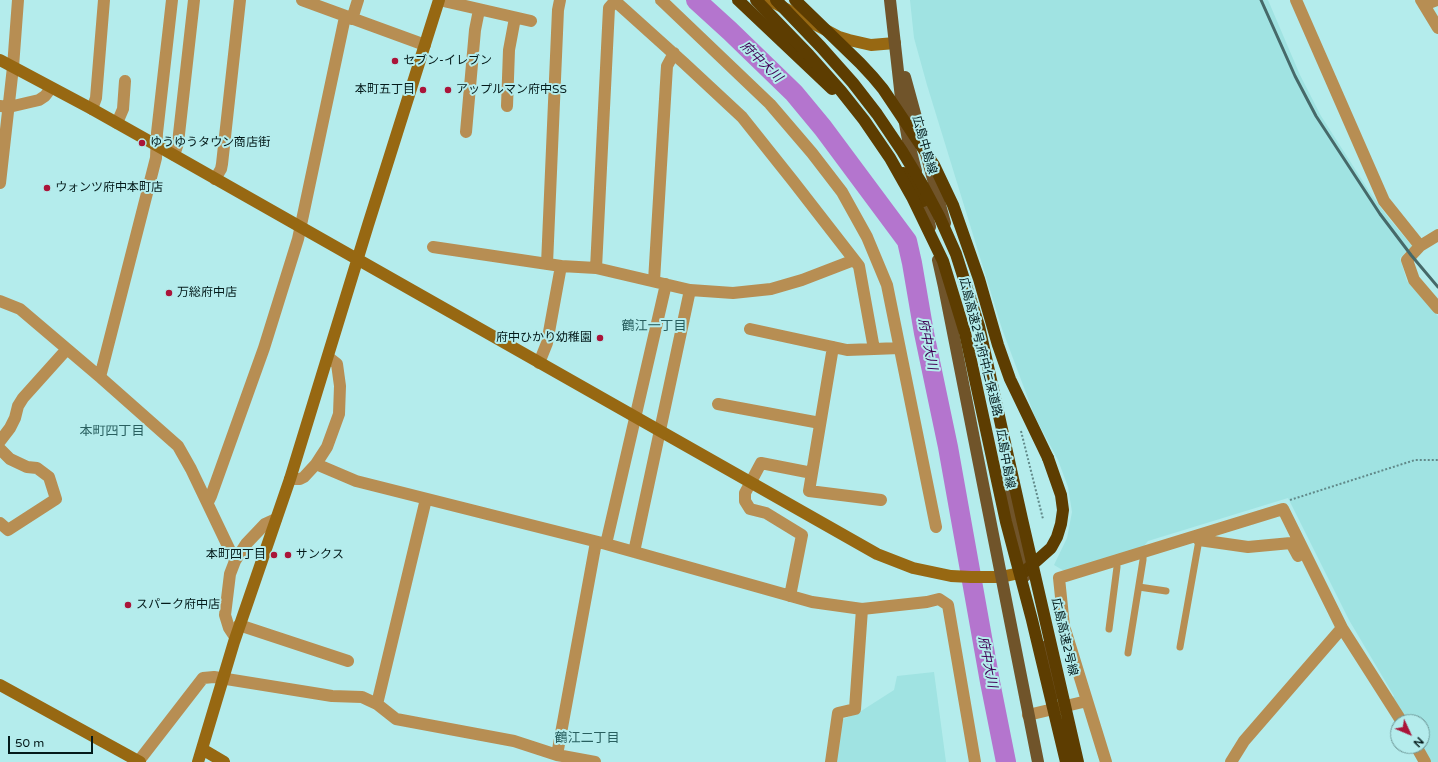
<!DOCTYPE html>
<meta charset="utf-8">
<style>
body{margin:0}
#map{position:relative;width:1438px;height:762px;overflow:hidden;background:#b4ecec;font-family:"Varela Round",sans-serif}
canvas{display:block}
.north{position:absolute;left:1390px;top:714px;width:40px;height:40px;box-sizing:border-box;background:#b4ecec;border:1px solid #6e9898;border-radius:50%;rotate:134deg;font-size:11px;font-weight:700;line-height:16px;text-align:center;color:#041a1a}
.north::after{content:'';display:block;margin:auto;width:14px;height:18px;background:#aa1439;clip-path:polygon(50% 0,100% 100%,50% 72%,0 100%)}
.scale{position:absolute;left:8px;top:736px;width:85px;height:18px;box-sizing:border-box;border:2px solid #041a1a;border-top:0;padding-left:5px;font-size:12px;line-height:14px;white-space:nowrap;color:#041a1a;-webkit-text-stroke:3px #b4ecec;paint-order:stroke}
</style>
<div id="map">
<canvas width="1438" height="762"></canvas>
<div class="north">N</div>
<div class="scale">50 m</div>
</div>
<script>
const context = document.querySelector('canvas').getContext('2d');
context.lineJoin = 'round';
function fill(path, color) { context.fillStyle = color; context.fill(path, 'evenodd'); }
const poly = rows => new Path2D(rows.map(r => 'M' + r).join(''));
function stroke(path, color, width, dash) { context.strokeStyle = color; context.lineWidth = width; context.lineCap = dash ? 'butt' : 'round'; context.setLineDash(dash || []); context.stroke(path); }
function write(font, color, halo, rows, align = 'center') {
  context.font = font + ' "Varela Round","Noto Sans JP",sans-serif'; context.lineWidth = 4; context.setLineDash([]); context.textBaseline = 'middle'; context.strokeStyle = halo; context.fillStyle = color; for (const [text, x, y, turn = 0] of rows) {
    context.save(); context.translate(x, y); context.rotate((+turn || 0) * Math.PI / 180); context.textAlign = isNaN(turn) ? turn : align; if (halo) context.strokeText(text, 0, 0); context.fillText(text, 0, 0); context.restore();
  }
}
fill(poly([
 [910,0,1268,0,1300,75,1321,116,1371,194,1387,216,1412,246,1400,258,1407,281,1438,316,1438,762,1430,762,1422,746,1422,722,1406,722,1391,698,1394,696,1349,620,1288,498,1148,541,1141,550,1066,572,1054,565,1067,538,1072,512,1068,487,1058,460,1035,417,1002,329,927,85,914,38],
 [934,672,946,762,834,762,841,720,858,713,894,690,897,676]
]), '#a0e3e2');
stroke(poly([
 [696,0,730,31,794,93,823,128,907,241,912,263,924,333,948,447,990,682,1006,762]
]), '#b475ce', 20);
stroke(poly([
 [1021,431,1043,519],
 [1290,500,1415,460,1438,460]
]), '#618989', 2, [2, 2]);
stroke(poly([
 [1139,587,1166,591],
 [1109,629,1117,567,1116,560],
 [1180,647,1199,540],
 [1128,653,1143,560,1143,552]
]), '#b78e53', 7);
stroke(poly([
 [302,0,425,45],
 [439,0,531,21],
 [614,0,684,63,742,117,793,181,859,266,874,349,899,348],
 [661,0,770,104,812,153,842,192,867,237,887,285,936,527],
 [1296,0,1384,201,1420,246],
 [1421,0,1438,28],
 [1424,5,1437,0],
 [352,19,358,0],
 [0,106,9,107,39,100,45,96,51,88],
 [507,106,509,50,515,18],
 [92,109,96,98,104,0],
 [117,123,123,109,125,81],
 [466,132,475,30,479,10],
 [174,155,178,143,194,0],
 [215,179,221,169,222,164,240,0],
 [0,183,13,67,18,0],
 [1438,235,1420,246,1407,260,1414,280,1438,308],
 [433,247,561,266,596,268,690,290,733,293,771,289,802,280,854,260],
 [547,264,558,10,560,0],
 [596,268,609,8,615,1],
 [654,281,667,66,674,53],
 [0,301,20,309,100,377,178,446,191,469,235,561],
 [750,329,847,350,874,349],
 [833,347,809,491,881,500],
 [539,363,547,343,561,266],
 [100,377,156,158,157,133,172,0],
 [718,404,820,423],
 [0,441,10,428,15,418,18,406,23,398,67,349],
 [0,449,10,459,27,467,37,468,49,477,56,499,8,530,0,523],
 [316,464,356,481,606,544,812,602,862,609,927,602,939,599,948,605,975,762],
 [290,479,300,479,304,477,316,464,327,447,339,414,340,386,337,364,328,357],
 [208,502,211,496,264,348,298,239,345,17],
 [1197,536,1199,540,1248,547,1291,543,1298,556],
 [606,544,666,284],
 [634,552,690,290],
 [790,596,802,535,766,513,750,509,745,501,745,493,761,463,812,473],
 [239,625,348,661],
 [235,637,229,628,225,615,230,574,235,561,246,544,265,524,276,519],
 [377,704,426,499],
 [1028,715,1087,701],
 [1416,746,1425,762],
 [557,755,596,542],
 [138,762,203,678,214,677,332,696,362,697,377,704,396,719,514,741,557,755,595,762],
 [831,762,838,713,855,709,862,609],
 [1106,762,1064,626,1059,578,1283,509,1342,628,1402,722],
 [1231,762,1244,741,1342,628]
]), '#b78e53', 12);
stroke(poly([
 [769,0,839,37,849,40,871,45,895,43],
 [0,60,92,109,156,145,877,554,913,568,951,576,971,577,1001,577,1024,572],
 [0,685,140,762],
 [202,749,224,762],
 [198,762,234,642,290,479,368,225,439,0]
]), '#976812', 12);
stroke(poly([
 [890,0,902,107,908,140,916,171],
 [905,77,945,223],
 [921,190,930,227],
 [938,260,944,287,1038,762],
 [1011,493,1025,576],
 [1044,647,1057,693]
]), '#70542a', 12);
stroke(poly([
 [738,0,832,89],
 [903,173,923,201],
 [1024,572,1051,548,1057,537,1061,524,1063,510,1061,495,1048,458]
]), '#5d3d01', 12);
stroke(poly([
 [1261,0,1295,76,1316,116,1380,214,1411,255,1438,287]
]), '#466969', 3);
stroke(poly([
 [756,0,809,55,841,91,864,120,890,158,912,197,943,261,965,333,1006,522,1032,620,1066,762],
 [776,0,821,47,853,83,877,114,902,151,922,184,939,216,956,254,979,326,1022,519,1078,762],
 [795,0,860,63,873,77,883,89,934,165,953,205,979,279,998,345,1010,379,1048,458]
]), '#5d3d01', 12);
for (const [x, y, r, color] of [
 [395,61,4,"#aa1439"],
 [423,90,4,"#aa1439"],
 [448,90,4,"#aa1439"],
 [142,143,4,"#aa1439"],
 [47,188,4,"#aa1439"],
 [169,293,4,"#aa1439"],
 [600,338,4,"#aa1439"],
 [274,555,4,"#aa1439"],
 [288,555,4,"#aa1439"],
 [128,605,4,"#aa1439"]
]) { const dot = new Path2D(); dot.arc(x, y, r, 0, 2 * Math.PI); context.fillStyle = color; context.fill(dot); stroke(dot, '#b4ecec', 1.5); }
write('12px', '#041a1a', '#b4ecec', [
 ["セブン-イレブン",403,61],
 ["本町五丁目",415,90,"right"],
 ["アップルマン府中SS",456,90],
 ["ゆうゆうタウン商店街",150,143],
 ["ウォンツ府中本町店",55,188],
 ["万総府中店",177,293],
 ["府中ひかり幼稚園",592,338,"right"],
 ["本町四丁目",266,555,"right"],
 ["サンクス",296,555],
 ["スパーク府中店",136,605]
], 'left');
write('12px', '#041a1a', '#b4ecec', [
 ["広島中島線",924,145,74],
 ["広島高速2号;府中仁保道路",980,347,76],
 ["広島中島線",1005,459,80],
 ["広島高速2号線",1064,637,77]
]);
write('italic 13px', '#410055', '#b4ecec', [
 ["府中大川",761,62,44],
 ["府中大川",927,344,79],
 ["府中大川",987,662,79]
]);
write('13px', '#285f5f', '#b4ecec', [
 ["鶴江一丁目",654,327],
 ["本町四丁目",112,432],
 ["鶴江二丁目",587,739]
]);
</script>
